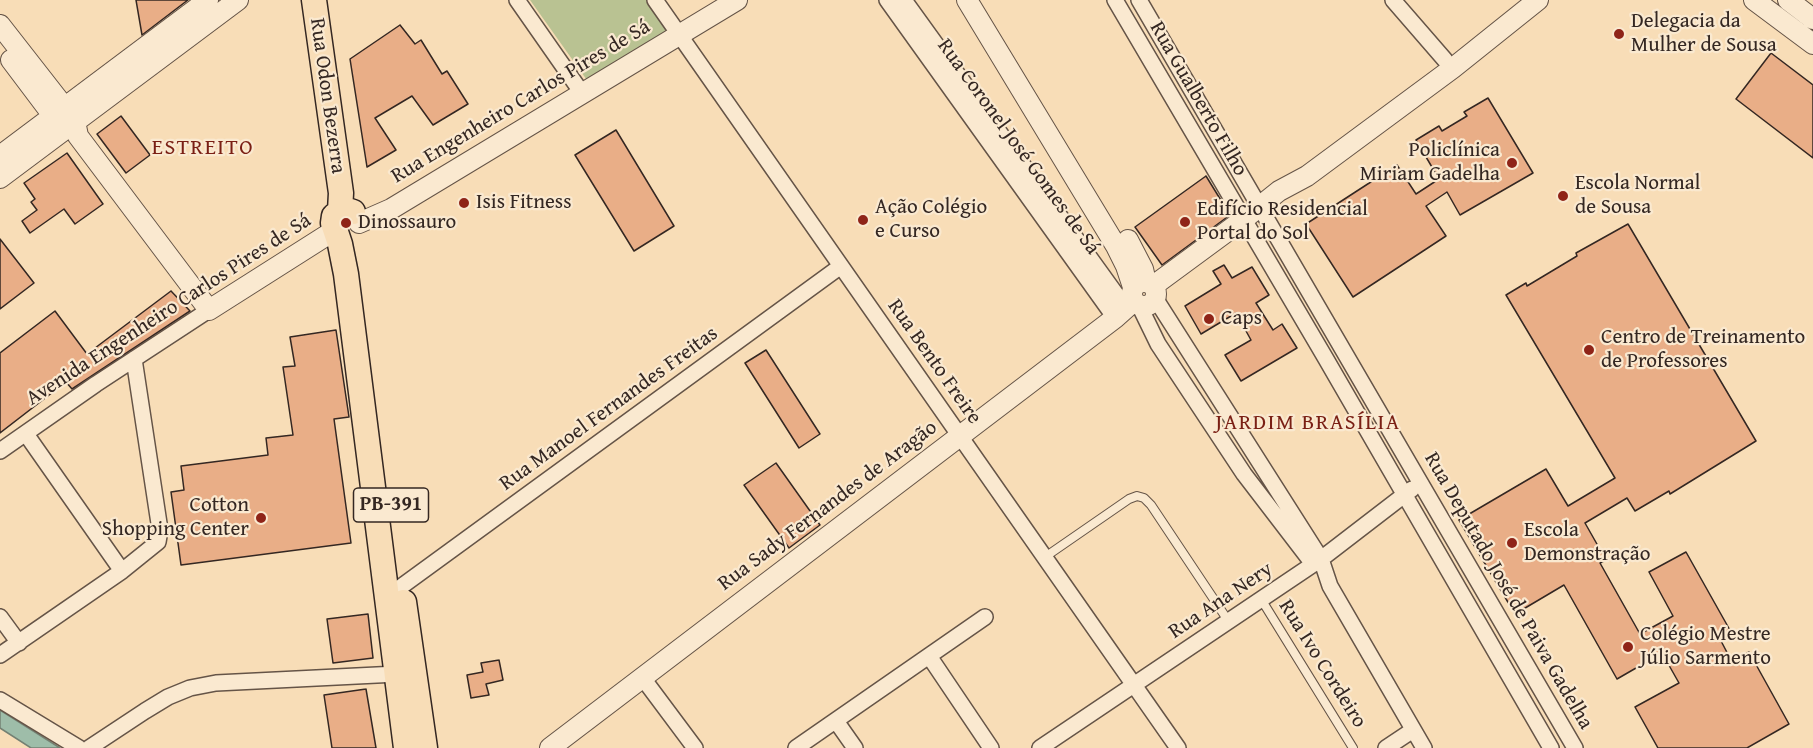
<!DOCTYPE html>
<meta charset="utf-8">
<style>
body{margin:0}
canvas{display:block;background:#f8ddb7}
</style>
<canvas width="1813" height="748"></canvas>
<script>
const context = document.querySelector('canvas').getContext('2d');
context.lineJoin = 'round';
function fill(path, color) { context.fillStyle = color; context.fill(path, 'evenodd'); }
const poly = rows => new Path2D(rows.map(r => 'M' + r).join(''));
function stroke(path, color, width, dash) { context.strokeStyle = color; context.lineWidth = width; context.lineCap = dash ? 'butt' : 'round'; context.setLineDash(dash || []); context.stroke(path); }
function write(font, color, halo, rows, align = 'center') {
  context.font = font + ' "Gentium Book Plus",serif'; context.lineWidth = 4.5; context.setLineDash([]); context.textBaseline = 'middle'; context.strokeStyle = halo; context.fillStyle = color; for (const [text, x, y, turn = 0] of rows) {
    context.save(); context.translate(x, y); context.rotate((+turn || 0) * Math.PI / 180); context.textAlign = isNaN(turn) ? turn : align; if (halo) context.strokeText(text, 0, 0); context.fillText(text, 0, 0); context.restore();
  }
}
fill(poly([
 [530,0,648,0,668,31,589,83]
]), '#b9c292');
const water = poly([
 [0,710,60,748,31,748,0,728,0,710]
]);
fill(water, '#9ebda9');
stroke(water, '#748173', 1.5);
const building = poly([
 [136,0,188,0,142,35,136,0],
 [400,25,415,44,421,40,442,74,447,71,468,104,433,125,412,96,375,118,396,150,367,167,350,59,400,25],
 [1771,53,1813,85,1813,158,1736,99,1771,53],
 [1488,98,1533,173,1460,215,1447,192,1426,206,1446,236,1353,297,1306,224,1397,165,1416,194,1439,179,1416,140,1439,126,1442,131,1467,116,1464,112,1488,98],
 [121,116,150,155,126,173,97,134,121,116],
 [616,130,674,226,634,251,575,155,616,130],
 [67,153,103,204,75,224,64,209,30,233,22,221,37,210,31,202,35,199,24,183,67,153],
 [1206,176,1230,215,1162,265,1135,227,1206,176],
 [1628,224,1756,441,1670,494,1669,491,1635,511,1627,498,1585,523,1606,560,1600,563,1640,634,1673,616,1649,572,1686,552,1731,632,1720,639,1732,662,1749,652,1789,724,1747,748,1658,748,1635,707,1679,683,1662,653,1617,679,1564,585,1515,614,1459,520,1546,469,1568,506,1615,478,1506,295,1526,283,1527,286,1577,256,1576,253,1628,224],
 [0,239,34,283,0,309,0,239],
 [1224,265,1232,278,1252,267,1269,295,1256,303,1273,330,1282,324,1297,348,1241,381,1225,355,1251,340,1236,313,1201,334,1185,306,1221,284,1213,271,1224,265],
 [171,291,190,311,72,389,66,382,0,433,0,353,55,311,87,354,171,291],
 [336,330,349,417,334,419,351,543,181,565,171,492,184,490,181,466,268,455,266,438,293,435,283,367,295,366,290,337,336,330],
 [766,350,820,434,799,448,745,363,766,350],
 [776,463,820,525,789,548,744,485,776,463],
 [368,614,373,658,333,663,327,619,368,614],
 [499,660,503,680,486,684,489,695,471,698,467,675,483,672,481,663,499,660],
 [366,689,376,748,332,748,324,695,366,689]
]);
fill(building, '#e9ae87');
stroke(building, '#342722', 1.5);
const service = poly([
 [1045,557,1129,499,1137,496,1144,498,1151,505,1229,622],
 [1261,599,1353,748]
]);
const minor = poly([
 [517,0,582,93],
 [655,0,1178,748],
 [887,0,1115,318],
 [904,0,1126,308],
 [1115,0,1326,359,1551,748],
 [1139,0,1575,748],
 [1393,0,1445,60],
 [1155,298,1321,559,1330,586,1424,748],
 [1139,305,1158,344,1244,474,1313,564],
 [26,434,122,571],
 [0,451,96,384,209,310],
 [402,586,841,266],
 [0,617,19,643],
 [0,655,122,571,158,542,160,530,134,359],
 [929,656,991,748],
 [642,677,695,748],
 [0,700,79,748],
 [836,721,855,748],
 [89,748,145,711,168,697,190,688,216,683,397,674],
 [796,748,985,617],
 [1040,748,1321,559,1412,489],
 [1386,748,1413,730]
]);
const tertiary = poly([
 [967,0,1116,246,1126,266,1133,287],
 [1754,0,1813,44],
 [1788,0,1813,19],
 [0,25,75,121,78,136,209,310,335,230],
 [11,60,60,125],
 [0,156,208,0],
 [0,178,238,0],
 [359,223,391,209,737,0],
 [1128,240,1143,269,1146,282],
 '1132 294a12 12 0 1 1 24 0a12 12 0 1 1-24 0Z',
 [1153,286,1244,219,1279,191,1307,176,1453,68,1538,0],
 [550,748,1115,318,1134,301]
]);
const primary = poly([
 [314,0,341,193,340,211],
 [353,212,347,210,340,211,334,216,333,223,340,244,346,274,406,748],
 [404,602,425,748]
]);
stroke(service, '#655447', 10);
stroke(minor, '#655447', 18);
stroke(tertiary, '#655447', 22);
stroke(primary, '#342722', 27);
stroke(service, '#fae9d0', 8);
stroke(minor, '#fae9d0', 15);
stroke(tertiary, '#fae9d0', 20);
stroke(primary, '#f8ddb7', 24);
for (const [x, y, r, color] of [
 [1619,34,6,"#8f2418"],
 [1512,163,6,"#8f2418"],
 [1563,196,6,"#8f2418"],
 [464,203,6,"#8f2418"],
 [863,220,6,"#8f2418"],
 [1185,222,6,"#8f2418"],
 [346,223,6,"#8f2418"],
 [1209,319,6,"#8f2418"],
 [1589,350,6,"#8f2418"],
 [261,518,6,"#8f2418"],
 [1512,543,6,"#8f2418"],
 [1628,647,6,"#8f2418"]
]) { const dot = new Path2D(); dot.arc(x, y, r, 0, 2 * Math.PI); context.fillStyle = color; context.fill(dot); stroke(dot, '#fae9d0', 2); }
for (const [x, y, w] of [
 [391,505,75]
]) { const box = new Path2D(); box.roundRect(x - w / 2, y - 17, w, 34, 4.5); context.fillStyle = '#fae9d0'; context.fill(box); stroke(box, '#342722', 1.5); }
write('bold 20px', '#342722', null, [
 ["PB-391",391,505]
]);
write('21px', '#342722', '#fae9d0', [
 ["Delegacia da",1631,22],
 ["Mulher de Sousa",1631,46],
 ["Policlínica",1500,151,"right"],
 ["Miriam Gadelha",1500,175,"right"],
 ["Escola Normal",1575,184],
 ["de Sousa",1575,208],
 ["Isis Fitness",476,203],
 ["Ação Colégio",875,208],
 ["e Curso",875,232],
 ["Edifício Residencial",1197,210],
 ["Portal do Sol",1197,234],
 ["Dinossauro",358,223],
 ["Caps",1221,319],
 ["Centro de Treinamento",1601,338],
 ["de Professores",1601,362],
 ["Cotton",249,506,"right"],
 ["Shopping Center",249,530,"right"],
 ["Escola",1524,531],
 ["Demonstração",1524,555],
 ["Colégio Mestre",1640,635],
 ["Júlio Sarmento",1640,659]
], 'left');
write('21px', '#342722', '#fae9d0', [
 ["Rua Odon Bezerra",327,96,82],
 ["Rua Gualberto Filho",1198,99,60],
 ["Rua Engenheiro Carlos Pires de Sá",521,102,-31],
 ["Rua Coronel José Gomes de Sá",1018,147,54],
 ["Avenida Engenheiro Carlos Pires de Sá",169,310,-33],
 ["Rua Bento Freire",934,362,55],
 ["Rua Manoel Fernandes Freitas",609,409,-36],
 ["Rua Sady Fernandes de Aragão",828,506,-37],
 ["Rua Deputado José de Paiva Gadelha",1508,591,60],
 ["Rua Ana Nery",1221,601,-34],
 ["Rua Ivo Cordeiro",1322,664,58]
]);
context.letterSpacing = '1.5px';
write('22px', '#7a1f14', '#fae9d0', [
 ["ESTREITO",203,148],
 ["JARDIM BRASÍLIA",1308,423]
]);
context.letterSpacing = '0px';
</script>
